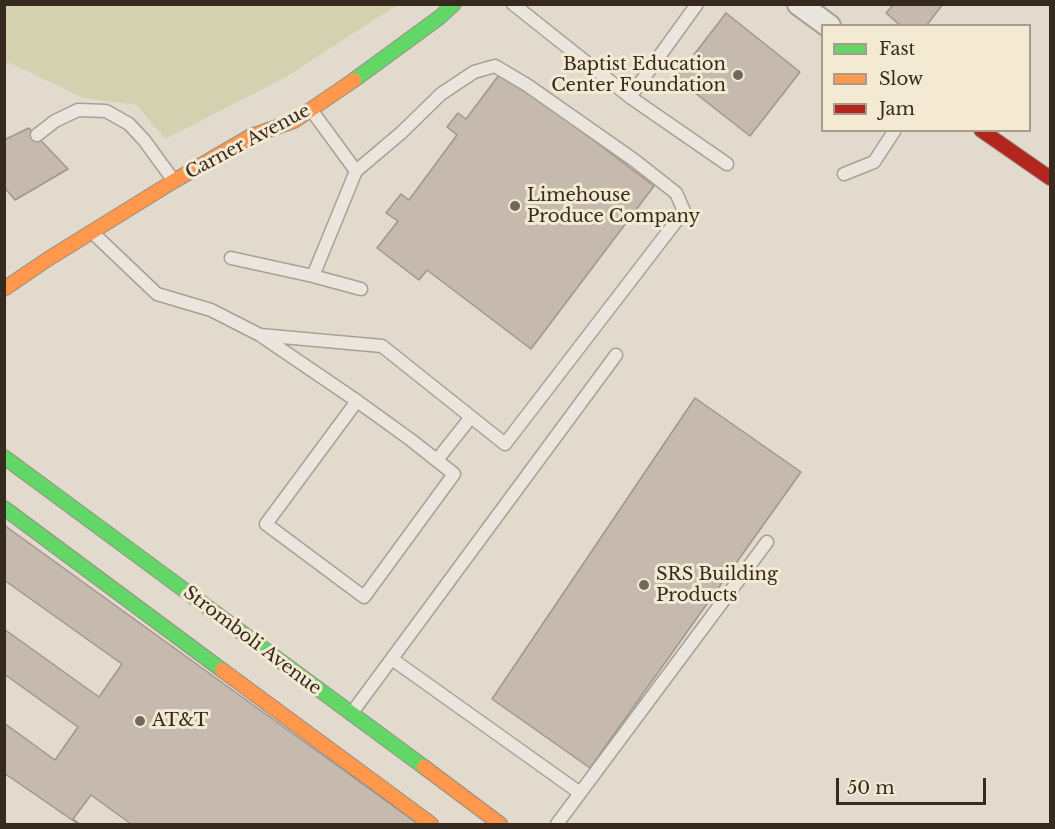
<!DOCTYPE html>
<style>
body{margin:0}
#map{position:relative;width:1055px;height:829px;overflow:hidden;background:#e2dacc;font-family:"Libre Baskerville",serif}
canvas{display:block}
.frame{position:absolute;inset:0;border:6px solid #36291e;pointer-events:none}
.legend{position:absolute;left:821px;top:24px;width:210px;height:108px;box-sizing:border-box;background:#f4e9d2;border:2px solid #a89c8a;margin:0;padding:8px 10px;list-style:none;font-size:18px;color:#36291e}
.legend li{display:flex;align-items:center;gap:12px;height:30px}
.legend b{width:30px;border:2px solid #a89c8a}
.scale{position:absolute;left:836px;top:778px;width:150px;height:27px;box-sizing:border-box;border:3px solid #36291e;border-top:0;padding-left:8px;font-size:18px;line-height:21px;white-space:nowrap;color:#36291e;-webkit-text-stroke:4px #f4e9d2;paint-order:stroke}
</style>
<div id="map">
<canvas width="1055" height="829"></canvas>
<div class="frame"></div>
<ul class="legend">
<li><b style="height:8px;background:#63d668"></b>Fast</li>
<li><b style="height:8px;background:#ff974d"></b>Slow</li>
<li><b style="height:8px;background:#b3261e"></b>Jam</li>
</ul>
<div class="scale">50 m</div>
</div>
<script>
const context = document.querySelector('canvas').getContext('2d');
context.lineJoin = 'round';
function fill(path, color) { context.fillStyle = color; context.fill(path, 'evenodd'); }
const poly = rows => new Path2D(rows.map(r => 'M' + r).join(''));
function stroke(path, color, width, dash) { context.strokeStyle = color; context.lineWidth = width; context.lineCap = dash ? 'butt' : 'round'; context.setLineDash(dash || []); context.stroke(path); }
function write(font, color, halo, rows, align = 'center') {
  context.font = font + ' "Libre Baskerville",serif'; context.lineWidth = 6; context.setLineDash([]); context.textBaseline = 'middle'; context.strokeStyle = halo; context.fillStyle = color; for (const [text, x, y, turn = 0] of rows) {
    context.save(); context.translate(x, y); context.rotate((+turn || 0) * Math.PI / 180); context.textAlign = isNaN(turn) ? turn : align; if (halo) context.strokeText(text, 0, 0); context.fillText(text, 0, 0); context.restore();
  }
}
fill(poly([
 [5,4,397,4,397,5,284,78,165,139,137,105,84,98,8,62,5,66]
]), '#d3d1af');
const building = poly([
 [894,4,943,4,926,26,901,26,886,13,894,4],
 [726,13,800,72,750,136,676,78,726,13],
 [502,71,654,186,531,349,427,270,419,280,377,248,398,221,386,213,401,194,409,200,457,135,447,127,458,113,466,119,502,71],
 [29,128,68,169,15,200,4,187,4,140,29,128],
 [695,398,801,472,590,768,492,699,695,398],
 [4,525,418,824,78,824,4,773,4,525],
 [4,580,122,664,99,697,4,629,4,580],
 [4,674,78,727,55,760,4,723,4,674],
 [91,795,131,824,80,824,73,819,91,795]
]);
fill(building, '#c6b9ad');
stroke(building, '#a2968c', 1.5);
const lane = poly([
 [513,4,630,97,727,164],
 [630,97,697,4],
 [312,111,356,171,313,276,361,289],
 [37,135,55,121,78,110,106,111,129,124,144,140,174,181],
 [844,174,874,162,895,130],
 [93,233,157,294,211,310,260,335,357,401,411,440,454,474,364,597,266,524,357,401],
 [231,258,313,276],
 [260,335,382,346,505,444,684,211,676,193,634,160,527,85,495,66,474,72,441,94,401,133,356,171],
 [437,460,471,417],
 [392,659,580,793],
 [351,714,616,355],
 [557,824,767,542]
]);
const street = poly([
 [799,4,829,26]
]);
const fast = poly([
 [354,80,440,17,454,4],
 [4,457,424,767],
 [4,508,222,670]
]);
const slow = poly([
 [4,289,48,259,174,181,251,136,294,121,354,80],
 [222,670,431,824],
 [424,767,500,824]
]);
const jam = poly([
 [981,130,1050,178]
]);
stroke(lane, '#a8a095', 15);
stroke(street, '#a8a095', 26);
stroke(fast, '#978f85', 16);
stroke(slow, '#978f85', 16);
stroke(jam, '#978f85', 16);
stroke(lane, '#ebe6dd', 12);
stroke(street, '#ebe6dd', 22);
stroke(fast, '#63d668', 14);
stroke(slow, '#ff974d', 14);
stroke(jam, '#b3261e', 14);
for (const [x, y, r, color] of [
 [738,75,6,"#72675b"],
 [515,206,6,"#72675b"],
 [644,585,6,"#72675b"],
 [140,721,6,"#72675b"]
]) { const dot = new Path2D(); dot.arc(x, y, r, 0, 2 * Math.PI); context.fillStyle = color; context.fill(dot); stroke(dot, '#f4e9d2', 2); }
write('18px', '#36291e', '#f4e9d2', [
 ["Baptist Education",726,65,"right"],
 ["Center Foundation",726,86,"right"],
 ["Limehouse",527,196],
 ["Produce Company",527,217],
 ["SRS Building",656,575],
 ["Products",656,596],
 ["AT&T",152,721]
], 'left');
write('18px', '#36291e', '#f4e9d2', [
 ["Carner Avenue",248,142,-28],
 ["Stromboli Avenue",252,641,37]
]);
</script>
